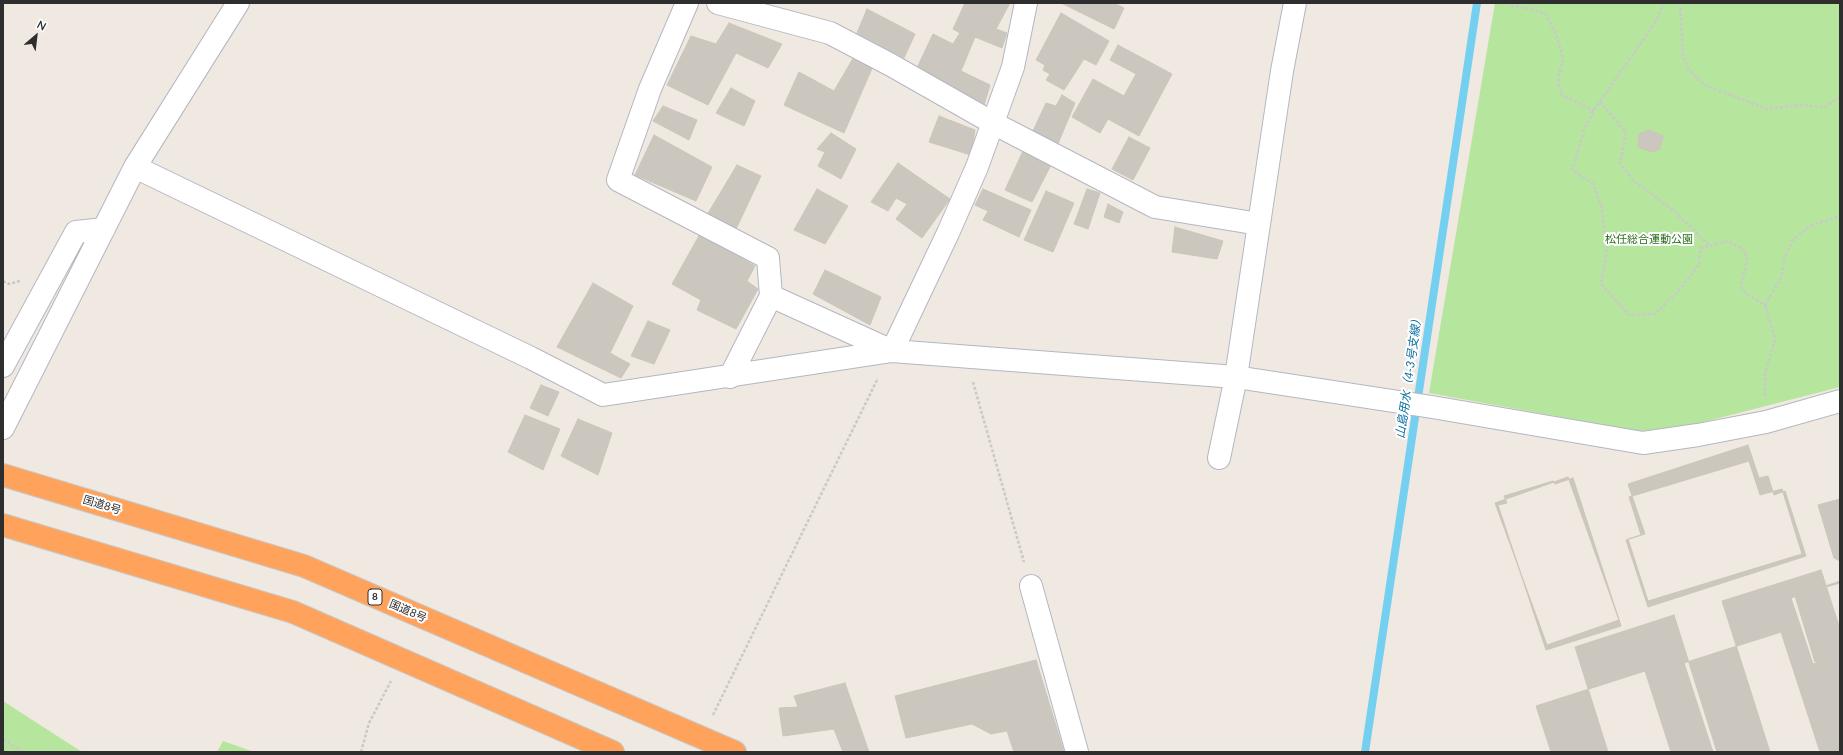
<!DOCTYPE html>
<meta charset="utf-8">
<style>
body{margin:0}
#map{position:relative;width:1843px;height:755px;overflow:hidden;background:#efe9e1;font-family:Lato,sans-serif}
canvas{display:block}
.frame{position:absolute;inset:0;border:4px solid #2e2e2e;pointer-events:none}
.north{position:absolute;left:16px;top:16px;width:40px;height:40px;-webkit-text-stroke:3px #fff;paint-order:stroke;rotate:28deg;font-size:11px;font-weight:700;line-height:16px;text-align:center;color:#2e2e2e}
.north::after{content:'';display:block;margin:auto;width:14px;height:18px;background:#2e2e2e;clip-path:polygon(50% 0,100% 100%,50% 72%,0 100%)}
</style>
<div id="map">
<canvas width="1843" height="755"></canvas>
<div class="frame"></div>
<div class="north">N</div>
</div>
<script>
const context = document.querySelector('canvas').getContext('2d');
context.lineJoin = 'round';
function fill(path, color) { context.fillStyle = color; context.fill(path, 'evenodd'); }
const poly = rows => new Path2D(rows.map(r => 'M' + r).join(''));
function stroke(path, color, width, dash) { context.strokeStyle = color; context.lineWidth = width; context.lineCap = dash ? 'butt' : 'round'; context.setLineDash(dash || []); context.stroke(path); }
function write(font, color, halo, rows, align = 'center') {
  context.font = font + ' Lato,"Noto Sans JP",sans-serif'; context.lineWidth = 4; context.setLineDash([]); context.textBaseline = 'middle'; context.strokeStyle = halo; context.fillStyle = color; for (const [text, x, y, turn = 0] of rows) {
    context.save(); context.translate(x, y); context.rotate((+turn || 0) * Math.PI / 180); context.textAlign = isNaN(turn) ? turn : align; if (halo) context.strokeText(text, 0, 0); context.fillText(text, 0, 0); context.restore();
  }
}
fill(poly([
 [1495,3,1840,3,1840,387,1676,429,1637,431,1429,393],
 [3,700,3,701,82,752,3,752],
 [223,741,254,752,217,752]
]), '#b6e59e');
stroke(poly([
 [1365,752,1477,3]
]), '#75cff0', 8);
const building = poly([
 [965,3,1010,3,996,29,1007,33,1002,48,975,37,961,71,990,85,984,105,954,92,955,88,916,70,933,34,953,44,960,33,953,29,965,3],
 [1061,3,1114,3,1124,8,1114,29,1061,3],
 [867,9,915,34,904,58,857,33,867,9],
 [1061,13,1109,41,1096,65,1084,59,1064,90,1046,80,1050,74,1043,70,1045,65,1036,60,1061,13],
 [729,23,782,44,768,68,736,53,708,105,667,85,691,36,716,44,729,23],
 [1118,45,1172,74,1139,136,1108,119,1100,133,1072,117,1093,79,1124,96,1136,74,1110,60,1118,45],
 [855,55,873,66,844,133,784,105,799,72,834,91,855,55],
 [731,88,755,101,744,126,716,113,731,88],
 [1062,95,1075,103,1057,146,1032,133,1046,103,1056,106,1062,95],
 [663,106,697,120,689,140,653,121,663,106],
 [939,116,975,130,971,155,929,142,939,116],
 [1649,130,1663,136,1660,149,1651,152,1638,147,1639,134,1649,130],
 [831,133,856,149,841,179,818,166,825,152,817,149,831,133],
 [654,135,712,167,696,201,635,175,654,135],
 [1129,137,1150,148,1133,180,1112,169,1129,137],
 [1023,151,1052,163,1032,202,1005,190,1023,151],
 [898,163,950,199,922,238,896,219,907,204,896,198,888,211,871,202,898,163],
 [737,165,761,176,736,229,707,215,737,165],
 [817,189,848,206,825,244,794,230,817,189],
 [983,189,1031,210,1019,237,983,220,988,211,975,205,983,189],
 [1087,189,1100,193,1088,229,1074,224,1087,189],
 [1046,191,1074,203,1053,252,1024,240,1046,191],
 [1108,204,1123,212,1119,223,1104,217,1108,204],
 [1175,227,1223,241,1217,259,1172,252,1175,227],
 [700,234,755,266,747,281,758,289,736,329,697,310,701,300,672,284,700,234],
 [825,270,881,297,870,325,813,294,825,270],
 [593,283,633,306,610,353,630,364,621,378,557,347,593,283],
 [648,321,670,330,654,364,631,356,648,321],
 [541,385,559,392,548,416,530,408,541,385],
 [525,415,560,429,543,470,508,452,525,415],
 [578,419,612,433,598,475,561,456,578,419],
 [1748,445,1759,478,1768,476,1774,495,1785,491,1806,556,1648,607,1626,540,1645,534,1628,484,1748,445],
 [1749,461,1760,495,1782,489,1802,554,1648,601,1628,539,1641,535,1629,497,1749,461],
 [1568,477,1619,620,1547,645,1495,503,1568,477],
 [1573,478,1621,626,1546,650,1498,505,1507,503,1504,496,1553,481,1555,484,1573,478],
 [1840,499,1840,561,1834,558,1818,505,1840,499],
 [1821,570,1840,629,1840,752,1770,752,1722,601,1821,570],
 [1840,581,1840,654,1813,664,1791,598,1840,581],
 [1840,583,1840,655,1815,662,1795,596,1840,583],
 [1674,615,1717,752,1608,752,1575,647,1674,615],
 [1781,632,1820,752,1713,752,1684,663,1781,632],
 [1036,660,1064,752,1014,752,1007,731,991,734,972,724,906,738,895,696,1036,660],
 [1645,671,1671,752,1551,752,1536,706,1645,671],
 [845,683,869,752,843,752,834,729,783,736,779,708,798,707,794,696,845,683]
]);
fill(building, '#cbc7bf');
stroke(building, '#cbc5ba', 1);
const minor = poly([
 [687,3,650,89,618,180,768,258,771,296,892,351,948,233,977,167,1013,67,1026,3],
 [718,3,830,33,891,65,993,123,1155,207,1259,224],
 [135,167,531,358,603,395,892,351,1236,377,1432,407,1643,443,1698,435,1766,422,1840,401],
 [3,366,76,232,104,229],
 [730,377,771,296],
 [3,428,135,167,238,3],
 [1219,458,1236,377,1282,71,1295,3],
 [1031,586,1077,752]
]);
const highway = poly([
 [3,475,304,566,735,752],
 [3,525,293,612,613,752]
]);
stroke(minor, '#b4b7c1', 24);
stroke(highway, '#c9c9c9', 24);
stroke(poly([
 [1664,3,1655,23,1594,110,1585,128,1572,170,1593,184,1601,206,1607,248,1601,284,1629,315,1655,314,1680,289,1699,265,1701,248,1728,241,1744,250,1747,260,1741,287,1748,295,1765,305,1781,278,1784,259,1792,241,1809,226,1840,216],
 [1680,3,1683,57,1689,70,1704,85,1768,109,1799,105,1825,107,1840,97],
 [1511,7,1518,6,1545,13,1556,34,1563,58,1558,79,1562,95,1594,111],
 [1600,102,1626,132,1620,164,1634,181,1673,210,1709,245],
 [3,281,9,284,20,281],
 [973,382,1024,562],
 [1765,396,1765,374,1775,340,1765,305],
 [713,715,878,378],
 [3,739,23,752],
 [361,752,369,723,391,681]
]), '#c9c9c9', 2.5, [3, 2]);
stroke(minor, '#fff', 22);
stroke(highway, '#ffa35c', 22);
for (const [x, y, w] of [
 [375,597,14]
]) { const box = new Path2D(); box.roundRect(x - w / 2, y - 8, w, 16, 3); context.fillStyle = '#fff'; context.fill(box); stroke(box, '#2e2e2e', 1); }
write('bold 10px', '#2e2e2e', null, [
 ["8",375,597]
]);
write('11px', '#2c6e1b', '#fff', [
 ["松任総合運動公園",1649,239]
]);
write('11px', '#2e2e2e', '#fff', [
 ["国道8号",102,505,17],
 ["国道8号",408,611,23]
]);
write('italic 12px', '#0d6fa3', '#fff', [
 ["山島用水（4-3号支線）",1409,376,-82]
]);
</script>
